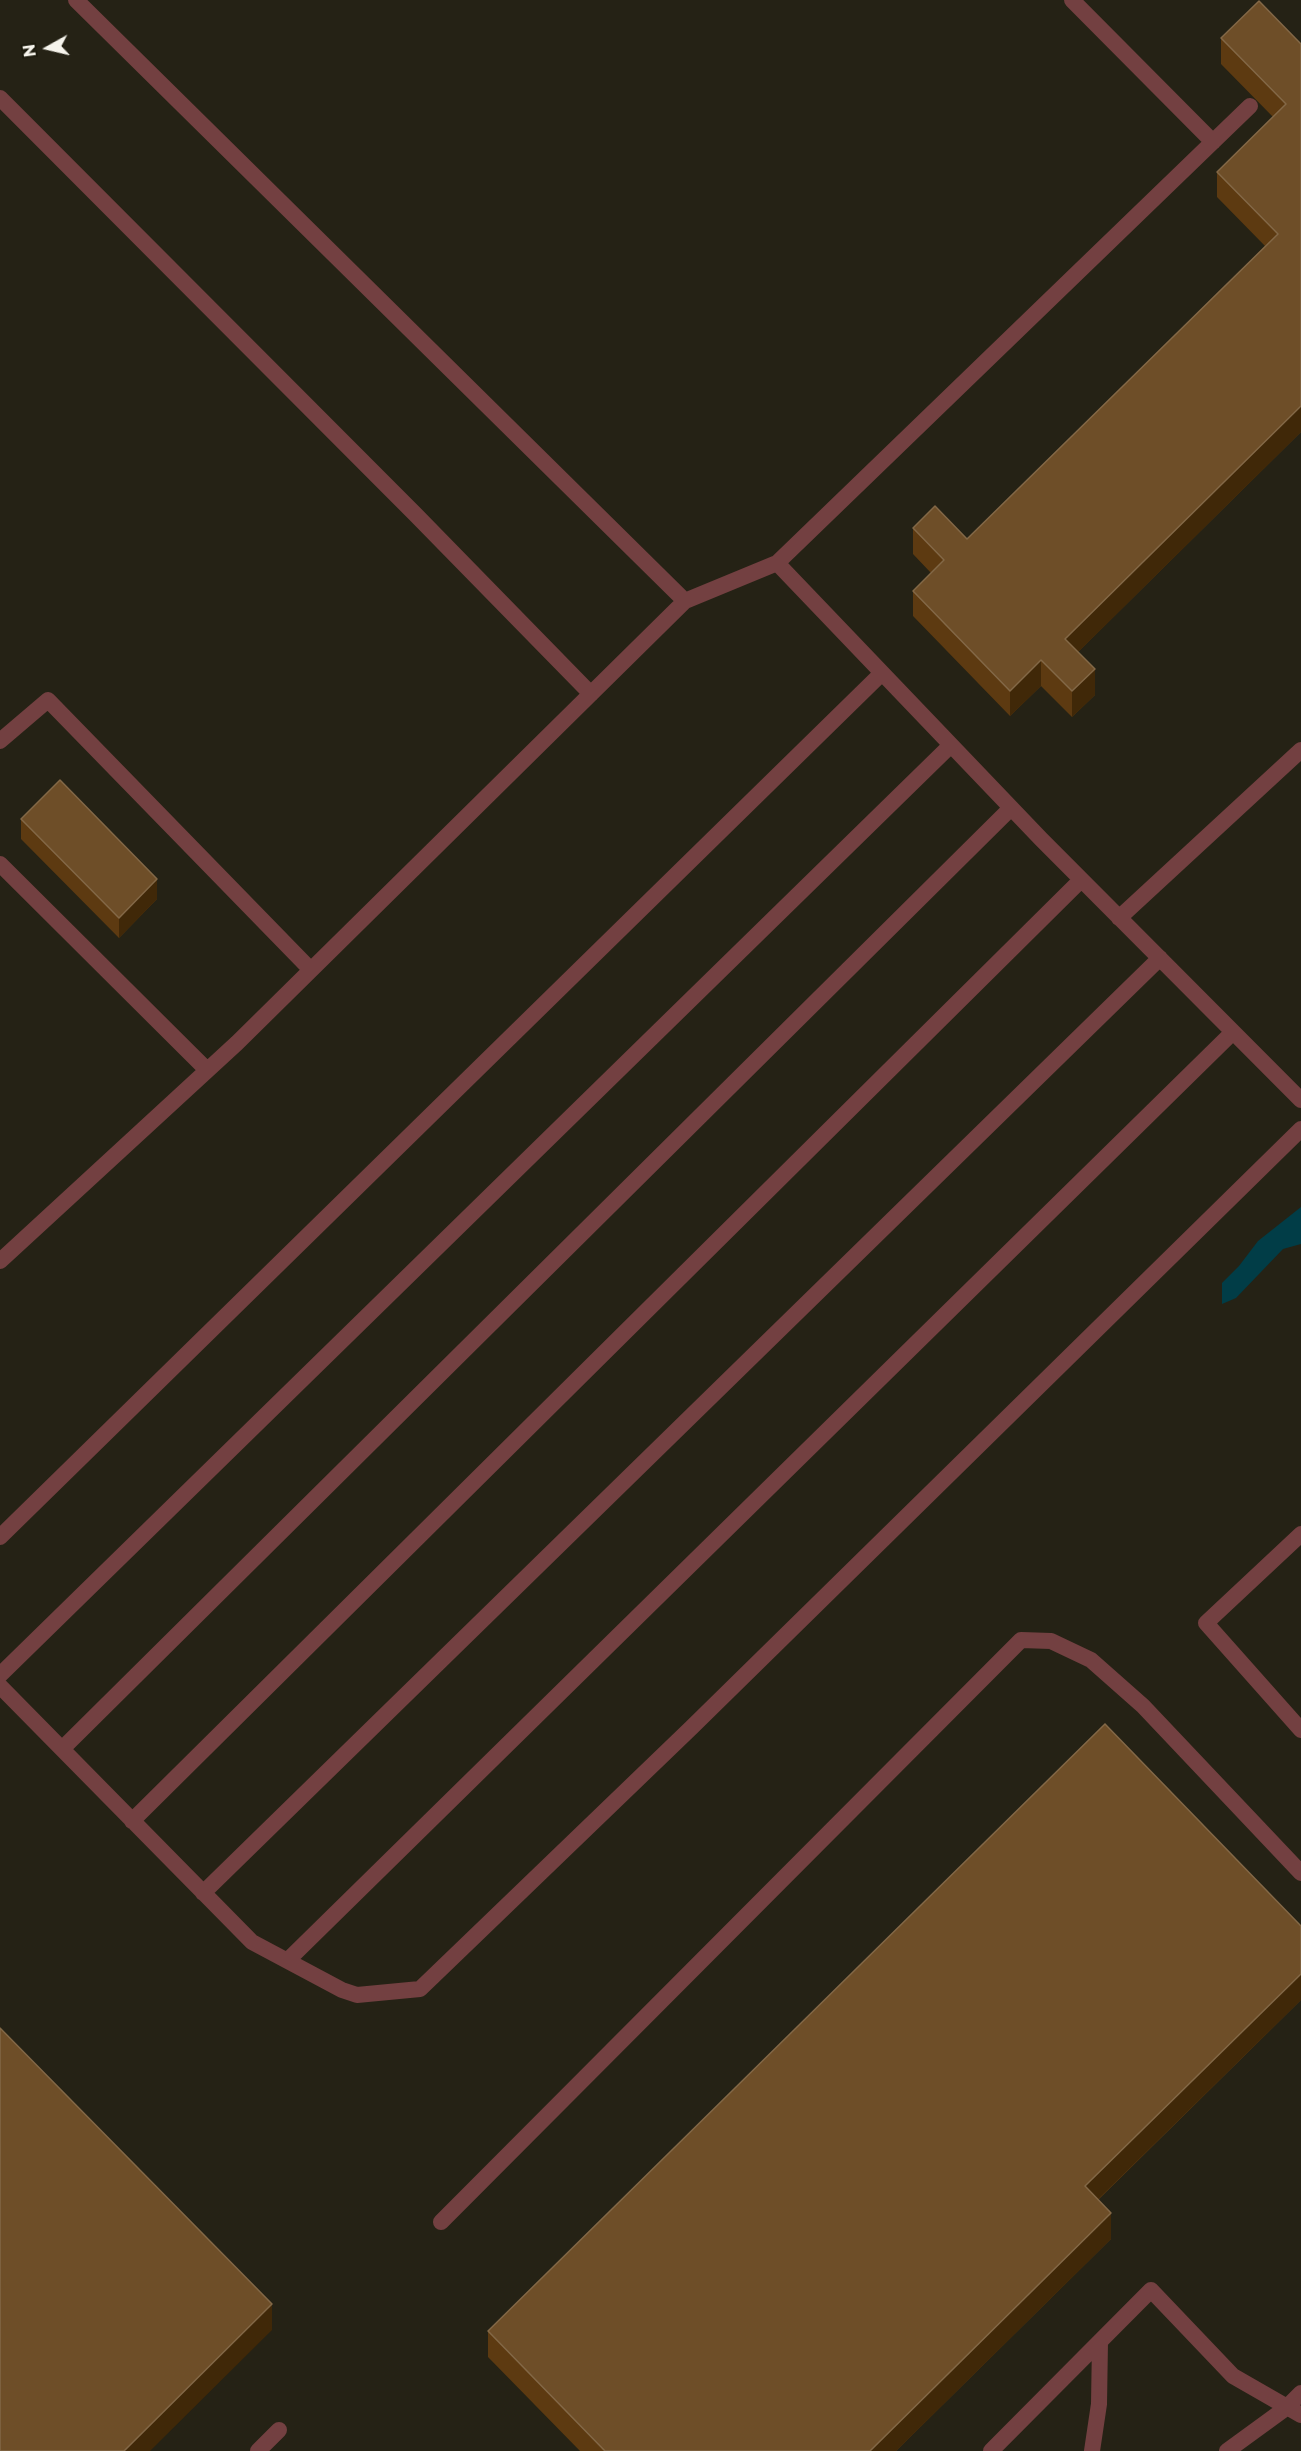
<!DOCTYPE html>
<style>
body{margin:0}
#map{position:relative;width:1301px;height:2451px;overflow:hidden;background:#252215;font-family:Montserrat,sans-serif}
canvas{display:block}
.north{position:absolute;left:18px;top:18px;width:60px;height:60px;-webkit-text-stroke:4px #1b190c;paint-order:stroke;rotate:262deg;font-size:16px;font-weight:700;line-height:24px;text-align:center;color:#f6f4ec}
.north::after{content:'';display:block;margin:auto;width:21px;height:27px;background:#f6f4ec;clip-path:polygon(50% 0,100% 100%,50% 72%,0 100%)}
</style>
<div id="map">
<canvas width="1301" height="2451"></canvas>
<div class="north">N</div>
</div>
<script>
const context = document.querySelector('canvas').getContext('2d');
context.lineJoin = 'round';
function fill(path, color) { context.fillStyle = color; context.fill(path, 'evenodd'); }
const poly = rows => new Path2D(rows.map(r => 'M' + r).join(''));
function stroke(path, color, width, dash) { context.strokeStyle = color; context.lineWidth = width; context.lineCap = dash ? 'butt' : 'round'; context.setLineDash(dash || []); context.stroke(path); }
fill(poly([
 [1301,1207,1301,1244,1283,1249,1236,1298,1222,1304,1222,1283,1239,1266,1258,1241]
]), '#013d47');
stroke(poly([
 [76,0,685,601,777,563],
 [1072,0,1213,142],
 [0,98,415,514,591,694],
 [1250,106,777,563,1041,839,1301,1100],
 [0,741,48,700,311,970],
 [0,864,207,1070],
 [1119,918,1301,750],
 [0,1261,237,1043,685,601],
 [1301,1534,1206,1623,1301,1730],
 [0,1537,882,673],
 [0,1675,951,745],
 [0,1686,252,1942,342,1990,357,1995,420,1989,691,1728,1301,1129],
 [62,1749,1011,808],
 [132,1821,1081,880],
 [203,1893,1160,958],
 [288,1960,1233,1032],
 [441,2222,1021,1640,1051,1641,1091,1660,1143,1706,1301,1873],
 [258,2451,279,2430],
 [991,2451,1151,2290,1233,2376,1301,2415],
 [1092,2451,1099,2404,1100,2342],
 [1227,2451,1286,2408,1301,2393]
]), '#734041', 16);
fill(poly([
 [1221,38,1301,44,1301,432,1078,652,1095,695,1072,717,1041,686,1010,716,913,616,913,591,931,573,913,554,913,528,967,539,1265,246,1217,197,1217,172,1273,117,1221,64],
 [21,819,157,899,119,938,21,839],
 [1301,2000,1098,2200,1111,2239,896,2451,580,2451,488,2357,488,2331]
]), '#5d3a11');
fill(poly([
 [1301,406,1301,432,1065,665,1065,639],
 [1041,660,1041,686,1010,716,1010,691],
 [1095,669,1095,695,1072,717,1072,691],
 [157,879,157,899,119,938,119,918],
 [1301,1974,1301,2000,1085,2212,1085,2186],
 [1111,2213,1111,2239,896,2451,870,2451],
 [272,2304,272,2330,150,2451,124,2451]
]), '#402808');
const building = poly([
 [1259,1,1301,44,1301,406,1065,639,1095,669,1072,691,1041,660,1010,691,913,591,944,560,913,528,935,506,967,539,1278,234,1217,172,1286,104,1221,38,1259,1],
 [60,780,157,879,119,918,21,819,60,780],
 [1105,1724,1301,1926,1301,1974,1085,2186,1111,2213,870,2451,605,2451,488,2331,1105,1724],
 [0,2028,272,2304,124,2451,0,2451,0,2028]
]);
fill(building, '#6e4e28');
stroke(building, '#836847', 1.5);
</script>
